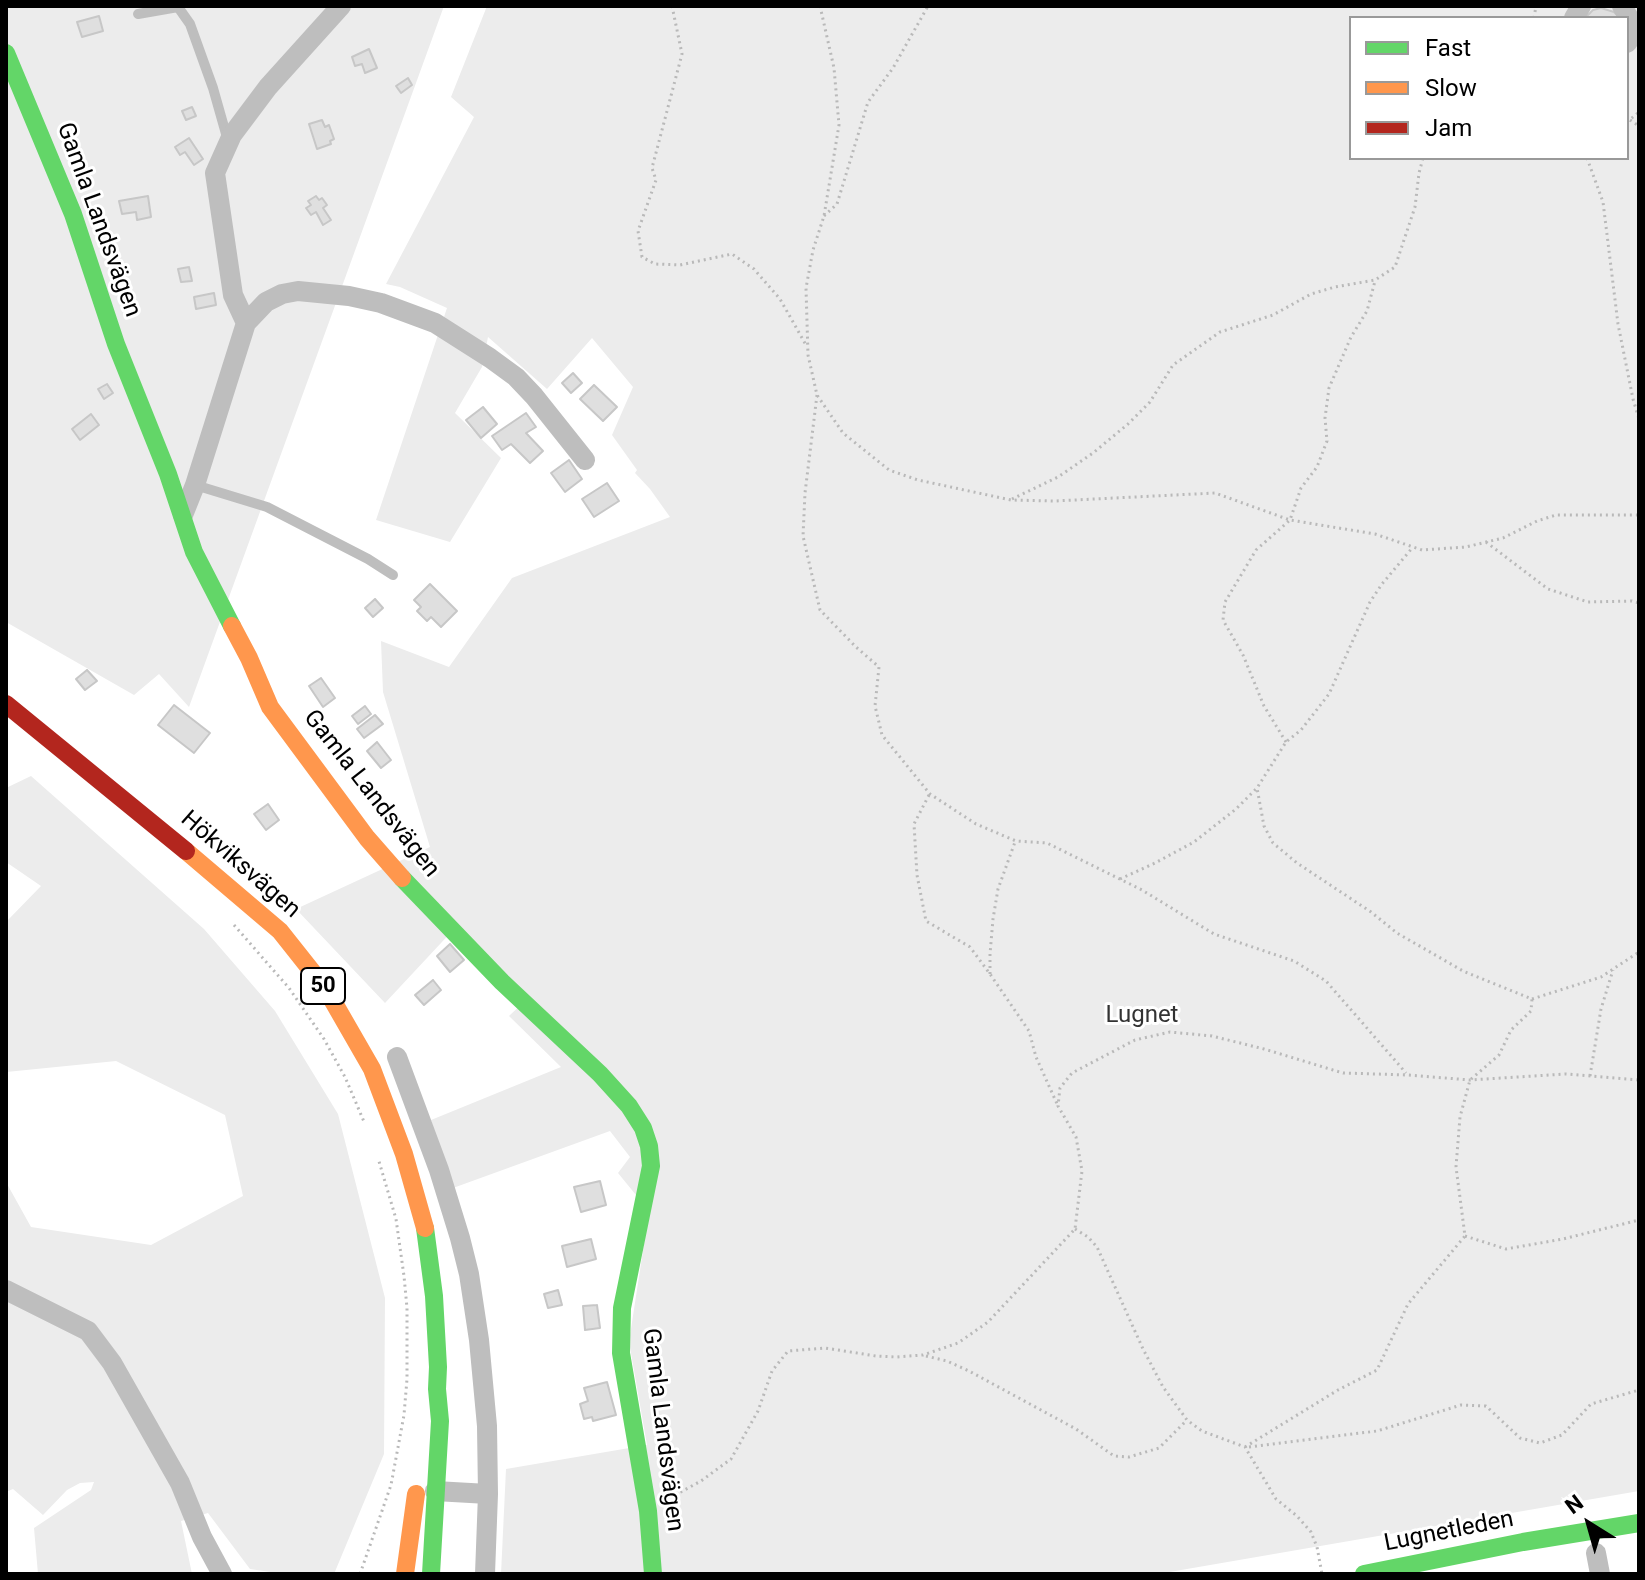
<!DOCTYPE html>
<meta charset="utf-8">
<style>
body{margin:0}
#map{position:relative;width:1645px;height:1580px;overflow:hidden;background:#fff;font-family:Roboto,sans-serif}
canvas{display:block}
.frame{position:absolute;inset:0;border:8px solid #000;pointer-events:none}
.legend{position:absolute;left:1349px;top:16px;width:280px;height:144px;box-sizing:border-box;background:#fff;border:2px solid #999;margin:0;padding:10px 14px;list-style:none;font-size:24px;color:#000}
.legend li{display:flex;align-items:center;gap:16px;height:40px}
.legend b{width:40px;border:2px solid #999}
.north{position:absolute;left:1549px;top:1484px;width:80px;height:80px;-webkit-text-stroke:6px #fff;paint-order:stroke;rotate:323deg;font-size:22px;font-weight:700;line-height:32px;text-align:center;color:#000}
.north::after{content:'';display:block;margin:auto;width:28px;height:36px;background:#000;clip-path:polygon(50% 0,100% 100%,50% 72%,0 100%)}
</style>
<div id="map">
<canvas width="1645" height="1580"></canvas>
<div class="frame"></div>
<ul class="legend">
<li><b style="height:10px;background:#63d668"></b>Fast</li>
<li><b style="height:10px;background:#ff974d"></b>Slow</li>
<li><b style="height:10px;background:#b3261e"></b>Jam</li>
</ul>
<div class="north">N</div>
</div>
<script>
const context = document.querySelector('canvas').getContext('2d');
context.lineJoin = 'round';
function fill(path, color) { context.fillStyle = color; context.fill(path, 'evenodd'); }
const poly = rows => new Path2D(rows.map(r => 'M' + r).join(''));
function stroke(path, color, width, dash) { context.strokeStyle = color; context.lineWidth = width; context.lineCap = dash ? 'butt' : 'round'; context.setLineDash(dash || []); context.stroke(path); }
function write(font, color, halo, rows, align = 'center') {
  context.font = font + ' Roboto,sans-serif'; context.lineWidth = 6; context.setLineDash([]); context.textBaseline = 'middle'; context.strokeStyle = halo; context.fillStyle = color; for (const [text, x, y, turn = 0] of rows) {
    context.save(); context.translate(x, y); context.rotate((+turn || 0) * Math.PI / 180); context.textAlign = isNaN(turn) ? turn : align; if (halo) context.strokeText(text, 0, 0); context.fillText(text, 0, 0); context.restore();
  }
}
fill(poly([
 [6,6,444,6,189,707,159,674,134,695,6,622],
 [487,6,1639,6,1639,1491,1158,1574,501,1574,506,1469,647,1445,629,1342,649,1211,618,1173,630,1157,610,1131,453,1188,431,1120,561,1067,509,1016,526,1000,455,928,385,1003,296,909,430,847,383,692,381,641,449,667,512,578,670,517,650,489,635,473,637,470,612,435,633,387,592,338,547,389,488,337,482,367,455,413,501,458,450,542,376,520,447,308,400,287,386,284,474,117,451,97],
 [1351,18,1627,18,1627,158,1351,158],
 [31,776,204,929,275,1011,338,1114,385,1298,384,1454,334,1574,284,1574,250,1569,208,1513,181,1521,192,1574,38,1574,34,1528,91,1490,94,1482,80,1483,67,1490,43,1515,13,1489,6,1492,6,1182,31,1227,151,1245,243,1196,225,1115,116,1061,6,1072,6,922,41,886,6,862,6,788]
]), '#ececec');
const building = poly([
 [1601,8,1614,12,1620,18,1585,18,1593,10,1601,8],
 [99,16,103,31,82,37,77,22,99,16],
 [369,49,377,68,365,73,362,64,355,66,352,57,369,49],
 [408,78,412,85,401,93,396,86,408,78],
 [192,107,196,116,186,120,182,111,192,107],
 [322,120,325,127,329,125,334,139,330,141,331,144,317,149,309,124,322,120],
 [189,138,203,159,194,165,185,152,180,155,175,147,189,138],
 [148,196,151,217,137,220,136,212,122,214,119,201,148,196],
 [316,196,319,200,322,198,327,205,323,208,331,220,323,225,316,212,311,215,306,208,311,205,308,201,316,196],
 [189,267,192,281,181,282,178,269,189,267],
 [214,293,216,305,196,309,194,297,214,293],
 [573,373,582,383,571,393,562,383,573,373],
 [107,384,113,393,104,399,98,389,107,384],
 [594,385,617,407,603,421,580,399,594,385],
 [483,407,497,424,481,438,466,420,483,407],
 [526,413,536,427,526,433,543,451,530,463,511,444,502,450,492,436,526,413],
 [91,414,99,425,80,440,72,429,91,414],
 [569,460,582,479,565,492,551,473,569,460],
 [607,483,619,501,594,517,582,499,607,483],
 [430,584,457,611,441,627,431,617,427,621,417,611,421,607,414,600,430,584],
 [375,599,383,608,373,617,365,608,375,599],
 [87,670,97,681,85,690,76,679,87,670],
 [321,678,335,698,323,707,309,686,321,678],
 [174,705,210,733,194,753,158,725,174,705],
 [365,706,371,714,358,724,352,716,365,706],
 [375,715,383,724,364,738,357,729,375,715],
 [377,742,391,760,381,768,367,751,377,742],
 [268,804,279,820,266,830,254,814,268,804],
 [450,944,464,960,450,972,437,956,450,944],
 [433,980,441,990,424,1005,415,995,433,980],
 [600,1181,606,1205,581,1212,574,1187,600,1181],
 [591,1239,596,1259,567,1267,562,1246,591,1239],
 [558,1290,562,1305,548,1308,544,1294,558,1290],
 [597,1305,600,1328,585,1330,583,1306,597,1305],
 [607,1382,616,1415,593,1421,592,1417,584,1419,580,1404,588,1401,584,1388,607,1382]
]);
fill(building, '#dfdfdf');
stroke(building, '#c7c7c7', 2);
stroke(poly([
 [672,6,682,54,652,168,656,180,638,231,642,257,655,264,680,265,732,254,754,269,780,299,806,345],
 [820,6,834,68,839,125,824,216,813,250,806,288,808,355,817,395,843,433,889,470,918,480,1011,500,1055,501,1215,493,1290,520,1375,534,1422,550,1466,547,1503,538,1537,521,1556,515,1639,515],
 [1534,18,1536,6],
 [1630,120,1639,126],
 [1627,122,1639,112],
 [1587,158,1603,202,1618,324,1633,399,1639,419],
 [824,216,837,204,868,102,893,68,928,6],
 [817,395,805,493,803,536,820,610,856,647,879,667,875,706,882,735,930,794,976,824,1016,841,1047,843,1142,890,1214,934,1294,961,1326,981,1406,1073],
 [1012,499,1058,477,1093,453,1128,424,1150,402,1173,365,1220,332,1273,315,1311,294,1335,287,1375,280,1395,267,1415,207,1419,173,1423,158],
 [1486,542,1548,589,1588,602,1632,601,1639,603],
 [1286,742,1264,706,1243,655,1223,620,1225,602,1256,550,1290,520,1301,488,1317,467,1327,441,1325,418,1329,388,1351,337,1367,311,1375,281],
 [929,795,914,824,917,875,926,921,970,947,990,974,1029,1031,1036,1057,1058,1106],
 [1120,879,1155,863,1194,842,1236,809,1257,788,1286,742,1301,730,1329,694,1370,602,1382,584,1413,547],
 [234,925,289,988,324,1039,345,1077,365,1124],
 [990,974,990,954,993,919,998,889,1015,842],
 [1532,999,1601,977,1639,952],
 [1590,1076,1601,1009,1613,970],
 [1075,1229,1088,1237,1097,1247,1143,1349,1163,1387,1187,1420,1202,1431,1245,1447,1276,1499,1297,1516,1311,1532,1317,1547,1322,1574],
 [1465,1236,1506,1249,1563,1239,1639,1220],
 [926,1356,947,1361,969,1371,1076,1429,1114,1456,1129,1457,1159,1448,1187,1420],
 [1245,1447,1338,1390,1377,1370,1408,1304,1465,1236,1456,1167,1460,1117,1470,1080,1499,1055,1511,1030,1531,1011,1532,999,1463,971,1397,933,1371,912,1297,863,1273,843,1264,826,1257,788],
 [1249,1447,1377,1431,1461,1405,1486,1406,1520,1438,1540,1443,1562,1435,1591,1404,1639,1390],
 [669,1496,679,1493,701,1481,731,1459,758,1411,772,1371,788,1351,825,1348,876,1356,896,1357,923,1355,958,1343,988,1322,1075,1229,1082,1171,1076,1137,1058,1106,1060,1088,1072,1073,1135,1040,1170,1032,1212,1036,1264,1049,1343,1073,1408,1075,1470,1080,1566,1074,1639,1080],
 [360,1574,391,1485,404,1415,407,1379,407,1308,404,1276,396,1219,378,1158]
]), '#b9b9b9', 3, [2, 4]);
stroke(poly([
 [138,14,178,7,190,24,213,88,228,141],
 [195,485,267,507,368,559,393,575]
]), '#bebebe', 10);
stroke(poly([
 [1622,6,1632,23,1629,40,1627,43],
 [1574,18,1581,6],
 [246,323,266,302,282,294,298,291,349,296,381,303,435,323,490,358,516,377,534,396,585,460],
 [183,515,195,485,246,323,233,295,215,173,232,135,268,87,341,6],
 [397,1057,439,1170,460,1238,469,1274,479,1340,487,1426,488,1494,485,1574],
 [6,1290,88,1331,112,1363,180,1483,202,1537,222,1574],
 [435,1491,488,1494],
 [1596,1553,1600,1574]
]), '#bebebe', 20);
stroke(poly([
 [6,53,73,214,116,344,168,474,194,552,232,626],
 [402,878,502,982,600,1074,629,1106,643,1128,649,1146,651,1166,622,1308,621,1353,648,1511,653,1574],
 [425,1228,434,1296,438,1367,437,1389,440,1421,431,1574],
 [1364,1574,1523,1542,1639,1523]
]), '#63d668', 18);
stroke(poly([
 [232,626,249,658,270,707,367,838,402,878],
 [186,851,280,931,326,989,372,1069,404,1154,425,1228],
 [405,1574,416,1494]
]), '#ff974d', 18);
stroke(poly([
 [6,704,186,851]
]), '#b3261e', 18);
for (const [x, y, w] of [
 [323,986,44]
]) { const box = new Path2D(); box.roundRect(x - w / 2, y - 18, w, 36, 6); context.fillStyle = '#fff'; context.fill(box); stroke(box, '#000', 2); }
write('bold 22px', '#000', null, [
 ["50",323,986]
]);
write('24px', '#000', '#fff', [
 ["Gamla Landsvägen",98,220,70],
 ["Gamla Landsvägen",371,794,52],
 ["Hökviksvägen",240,865,41],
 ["Gamla Landsvägen",662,1430,83],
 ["Lugnetleden",1449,1532,-11]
]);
write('24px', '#333', '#fff', [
 ["Lugnet",1142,1016]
]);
</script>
